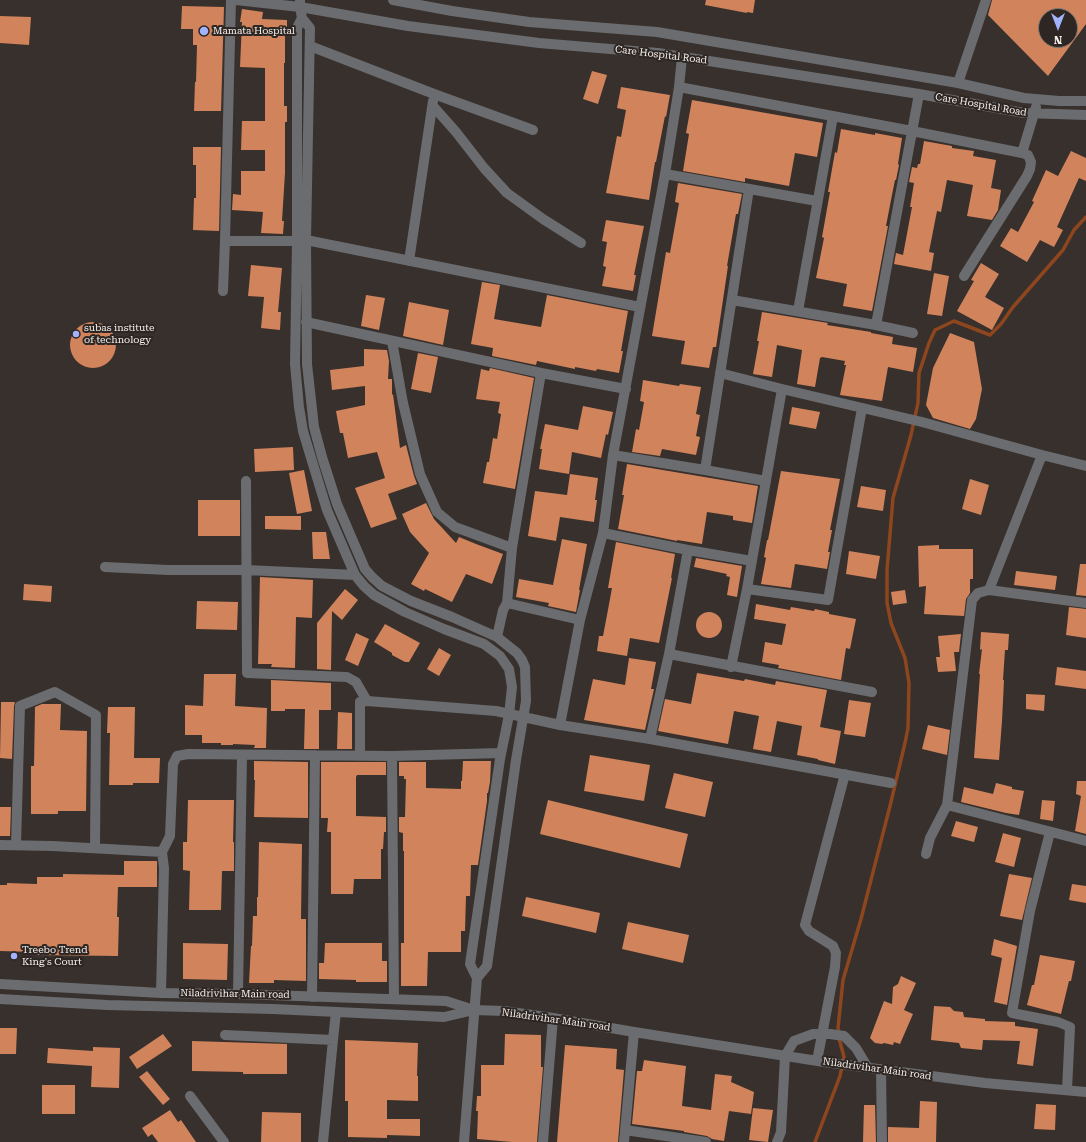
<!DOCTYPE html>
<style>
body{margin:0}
#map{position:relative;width:1086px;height:1142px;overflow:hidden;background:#37302c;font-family:"Roboto Serif",serif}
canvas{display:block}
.north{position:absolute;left:1038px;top:8px;width:40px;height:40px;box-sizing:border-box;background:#2d2622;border:1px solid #7d7774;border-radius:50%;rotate:180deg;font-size:11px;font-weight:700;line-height:16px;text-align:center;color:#f6f1ee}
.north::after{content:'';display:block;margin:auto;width:14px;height:18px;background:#a2b2fd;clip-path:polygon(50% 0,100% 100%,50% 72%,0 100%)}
</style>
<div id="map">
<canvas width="1086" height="1142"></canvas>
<div class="north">N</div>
</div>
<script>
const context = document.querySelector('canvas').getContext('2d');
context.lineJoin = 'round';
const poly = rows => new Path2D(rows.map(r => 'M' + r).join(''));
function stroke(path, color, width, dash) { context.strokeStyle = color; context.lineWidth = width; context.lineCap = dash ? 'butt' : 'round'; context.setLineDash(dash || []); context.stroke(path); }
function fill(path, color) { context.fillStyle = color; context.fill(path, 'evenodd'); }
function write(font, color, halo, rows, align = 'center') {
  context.font = font + ' "Roboto Serif",serif'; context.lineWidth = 4; context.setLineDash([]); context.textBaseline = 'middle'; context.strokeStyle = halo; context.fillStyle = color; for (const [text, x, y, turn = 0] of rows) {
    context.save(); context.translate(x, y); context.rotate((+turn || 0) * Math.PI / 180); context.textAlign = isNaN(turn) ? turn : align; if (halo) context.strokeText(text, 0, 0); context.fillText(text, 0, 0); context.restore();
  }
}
stroke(poly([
 [815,1142,840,1076,844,1057,839,1038,838,1028,843,980,861,919,890,806,905,743,908,728,909,683,905,658,891,623,887,603,887,570,893,498,911,435,918,403,919,373,929,343,935,330,954,321,990,335,1001,324,1013,307,1063,250,1074,230,1086,217]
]), '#8e461e', 3.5);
fill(poly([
 [706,0,755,0,753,13,747,12,747,13,705,5],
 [992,0,1086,0,1086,24,1048,76,988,15],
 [1046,16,1070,16,1070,40,1046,40],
 [182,6,224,7,221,111,194,111,195,82,196,82,197,45,193,45,193,29,181,29],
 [242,9,263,12,262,19,287,20,287,36,285,36,285,63,284,63,284,106,287,106,287,122,285,122,285,173,282,221,284,221,283,234,261,233,263,212,232,210,233,194,241,195,241,171,265,171,265,150,241,150,242,121,265,121,265,68,240,67,242,22,240,22],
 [0,16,31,17,29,45,0,43],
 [592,71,607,75,598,104,583,99],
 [621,87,670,95,666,117,665,116,656,162,655,162,649,200,606,193,617,136,621,137,626,110,617,108],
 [692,100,823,123,817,157,795,153,789,186,745,178,745,182,683,171,689,134,686,133],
 [841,129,875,135,875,133,902,138,898,164,899,165,896,180,895,180,891,200,886,226,888,226,872,311,843,306,847,284,816,278,824,238,822,237,830,192,828,192,835,152,837,153],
 [924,141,952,146,952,148,974,151,973,156,996,160,991,188,1001,190,998,210,992,220,967,216,973,185,947,180,941,212,937,211,929,252,934,253,931,271,894,264,896,253,903,255,912,207,910,207,914,183,909,182,912,167,917,168,918,164,920,164],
 [193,147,221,147,219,231,193,230,194,198,196,198,196,165,193,165],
 [1071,151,1086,158,1086,181,1079,178,1057,227,1063,230,1054,247,1040,240,1027,262,1000,246,1011,228,1018,232,1034,202,1032,201,1046,170,1058,176],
 [678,183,742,194,738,214,736,214,727,266,728,266,716,347,713,347,709,368,681,364,685,341,652,336,666,252,670,253,679,203,675,202],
 [606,220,644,226,634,275,636,275,633,291,602,286,606,267,603,266,607,242,602,241],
 [981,263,999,274,985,297,1004,308,992,330,957,311,974,281,971,280],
 [251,265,282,268,278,312,281,312,280,330,261,328,264,297,248,296],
 [934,273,949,276,942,316,927,314],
 [482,282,500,285,494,319,541,327,547,295,628,311,621,351,623,351,619,373,597,369,596,371,575,367,575,369,537,361,536,365,492,356,493,348,471,344],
 [366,295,385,298,379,330,361,326],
 [409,302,449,310,443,345,403,336],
 [762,312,828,323,827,325,871,332,871,333,893,337,892,344,917,348,913,372,888,367,882,401,840,395,846,365,844,365,845,361,822,357,820,358,815,387,797,384,802,350,777,345,772,377,753,374,759,341,757,341],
 '70 345a23 23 0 1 1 46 0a23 23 0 1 1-46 0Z',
 [950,333,974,342,982,389,976,419,970,429,933,418,926,405,933,368],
 [364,349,387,350,389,361,388,379,392,379,392,395,393,394,400,448,406,445,414,476,417,484,388,494,397,519,371,528,355,488,385,478,377,452,348,458,343,433,340,433,336,411,365,405,365,386,332,390,330,370,364,366],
 [418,353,438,357,431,393,411,389],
 [490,368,534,378,515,489,483,483,487,462,489,462,493,438,497,439,501,414,498,413,500,402,476,399,481,369,489,371],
 [643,380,679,386,680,384,701,387,696,414,700,415,696,436,700,437,696,455,662,449,660,456,632,452,636,429,639,430,644,402,640,401],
 [583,406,613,412,608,435,606,434,601,458,572,452,569,474,539,469,542,449,540,449,545,424,578,430],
 [792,407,820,412,816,429,789,424],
 [293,447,294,470,255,472,254,449],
 [627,464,758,486,752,523,733,520,733,516,707,512,702,544,677,540,677,541,618,529,624,495,622,495],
 [304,470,312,511,297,514,289,473],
 [781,471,840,479,830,530,832,530,828,552,830,552,827,569,795,564,791,588,761,584,766,558,764,557,767,540,768,540],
 [570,474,598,478,595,500,597,500,594,522,560,517,556,541,528,536,535,491,567,495],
 [970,479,989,485,981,515,962,509],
 [861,486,886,490,883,511,857,507],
 [198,500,240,500,240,536,198,536],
 [426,503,434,519,456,543,459,537,476,544,503,554,492,584,466,574,452,602,425,589,424,591,411,584,429,553,410,532,402,514],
 [265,516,301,516,301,530,265,529],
 [312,532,326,532,330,559,313,559],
 [562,539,587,544,579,590,580,590,576,612,548,606,549,603,516,597,519,579,553,585],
 [616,542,675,554,671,578,672,578,659,643,630,638,627,656,597,651,599,636,603,636,607,615,612,588,608,588],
 [939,545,939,549,973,549,973,579,970,579,970,593,966,599,964,616,924,614,926,586,919,587,918,546],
 [849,551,880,556,876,579,846,574],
 [696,558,742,566,737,597,727,595,730,577,726,576,727,574,694,567],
 [1080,564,1086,564,1086,596,1076,595],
 [1016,571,1057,576,1055,590,1014,585],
 [260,577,313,580,312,618,296,617,295,668,271,667,272,664,258,664],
 [24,584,52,586,51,602,23,600],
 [345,589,358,600,342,620,332,611,331,670,317,669,317,623],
 [905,590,907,603,893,605,891,592],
 [197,601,238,602,237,630,196,629],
 [756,604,790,610,791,607,814,611,815,609,829,612,829,614,856,619,850,649,846,648,841,680,778,668,779,665,762,662,765,642,782,645,786,624,754,619],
 [1069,607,1086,609,1086,638,1066,635],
 '696 625a13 13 0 1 1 26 0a13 13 0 1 1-26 0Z',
 [385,624,420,643,409,662,405,662,392,655,392,653,374,642],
 [981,632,1009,634,1008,650,1005,650,1003,680,1004,680,1002,721,999,760,974,758,980,674,979,674,982,649,980,650],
 [356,633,369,639,358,666,345,660],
 [961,634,959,652,954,652,956,671,938,672,936,657,940,657,938,636],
 [439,648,451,655,439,676,427,669],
 [629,658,656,662,651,689,654,689,645,730,584,720,593,679,625,685],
 [1057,667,1086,671,1086,689,1055,685],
 [697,673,744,681,745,679,775,685,776,681,827,690,820,727,841,731,835,764,818,760,818,759,797,755,802,726,777,721,771,752,753,749,759,716,734,711,728,744,658,731,665,699,691,704],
 [204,674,236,674,235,706,267,708,266,748,254,748,255,745,233,744,233,745,221,745,221,743,202,743,202,735,185,735,185,705,203,706],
 [271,680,331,683,331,710,319,710,319,749,304,749,305,709,285,709,285,711,271,711],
 [1026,694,1045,695,1044,711,1026,709],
 [849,700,871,703,865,737,844,734],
 [1,702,15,702,14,706,12,759,0,758],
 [42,704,61,704,60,730,87,731,86,811,58,811,58,814,31,814,31,766,34,766,35,707],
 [108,707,135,707,134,758,160,758,159,783,133,783,133,785,109,785,110,733,107,733],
 [338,712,352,713,352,749,337,749],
 [928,725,950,730,947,755,922,749],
 [590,755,650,765,644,801,584,791],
 [254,761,308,762,308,818,254,817,255,780,254,780],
 [463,761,491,761,490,782,488,793,487,793,487,801,478,865,471,865,470,896,466,896,465,931,461,931,461,952,428,952,427,986,401,986,401,943,404,943,404,851,403,851,403,833,399,832,399,817,405,817,406,779,404,779,404,776,399,776,399,762,426,762,426,788,461,789,461,781,462,781],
 [321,762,386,762,386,775,357,775,356,777,356,816,386,817,386,832,384,832,383,849,381,849,381,879,354,879,353,894,331,894,331,832,327,832,328,818,321,818],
 [674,773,713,782,705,817,665,808],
 [1077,781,1086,781,1086,834,1075,831,1081,796,1076,794],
 [996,783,1012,787,1012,789,1024,791,1019,815,1006,813,961,802,964,787,993,794],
 [188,800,234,800,233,842,234,842,234,871,222,871,221,910,189,910,190,871,183,870,183,842,187,842],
 [548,800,688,834,680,868,540,834],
 [1042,800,1055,801,1053,821,1040,819],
 [0,807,11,807,10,836,0,836],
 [956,821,978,827,974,842,951,836],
 [1003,833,1021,838,1014,867,995,862],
 [259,842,302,844,301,919,306,919,306,981,274,980,274,983,249,983,251,946,252,946,253,916,257,916,257,897,258,897],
 [124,861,157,861,157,887,118,887,117,917,119,917,118,956,34,955,34,952,0,951,0,885,7,885,7,883,37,884,37,877,63,877,63,874,124,875],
 [1009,874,1032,878,1022,920,1000,916],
 [1072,884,1086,886,1086,903,1069,900],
 [526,897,600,913,596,933,522,916],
 [628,922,689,935,683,963,622,949],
 [994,939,1017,946,1007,1005,994,1002,1002,958,991,955],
 [183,943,228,944,227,980,183,979],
 [325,943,382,943,382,961,387,961,387,982,356,982,356,980,319,979,319,963,324,963],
 [1040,955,1075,961,1071,981,1069,981,1061,1014,1027,1005,1032,985,1034,985],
 [901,976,916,983,904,1010,913,1014,900,1044,894,1042,893,1045,884,1043,882,1044,875,1043,870,1038,884,1001,892,1004,893,987,898,984],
 [934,1006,950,1007,954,1011,963,1012,964,1017,985,1019,985,1021,1015,1022,1015,1026,1038,1029,1033,1066,1017,1064,1020,1041,983,1040,982,1050,961,1048,959,1043,931,1040],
 [0,1028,17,1028,16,1054,0,1054],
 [163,1034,172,1046,137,1069,129,1057],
 [505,1034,541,1035,541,1067,543,1067,537,1142,512,1142,477,1139,478,1111,476,1111,477,1096,481,1096,481,1065,504,1065],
 [345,1040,418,1043,417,1076,418,1076,418,1101,387,1100,387,1119,420,1119,420,1136,387,1135,387,1138,348,1137,348,1101,345,1101],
 [192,1041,287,1044,287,1074,243,1074,243,1072,192,1071],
 [565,1045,617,1049,616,1069,624,1070,618,1142,557,1142],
 [93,1047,120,1048,119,1088,91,1087,92,1066,47,1063,48,1048,93,1051],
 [644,1060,686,1066,682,1106,711,1110,715,1074,732,1076,731,1082,754,1092,751,1114,729,1111,724,1141,712,1139,707,1136,684,1132,684,1131,632,1124,637,1071,642,1071],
 [147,1071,170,1099,163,1105,139,1077],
 [42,1085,75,1085,75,1114,42,1114],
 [920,1101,937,1102,936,1142,888,1142,888,1127,919,1128],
 [1036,1104,1056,1105,1055,1130,1034,1129],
 [864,1105,875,1105,876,1142,863,1142],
 [753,1108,773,1110,768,1142,749,1140],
 [170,1110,178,1122,181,1120,196,1142,158,1142,152,1134,148,1137,142,1128],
 [262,1112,301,1113,301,1142,261,1142]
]), '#d1835c');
stroke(poly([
 [236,0,300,7,408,26,539,43,658,53,919,94,1024,113,1086,115],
 [300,0,300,7,302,18,310,28,306,240,307,364,314,427,322,457,337,504,365,569,372,577,382,586,411,601,452,617,497,637,517,653,522,660,525,667,526,701,516,760,487,966,477,978],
 [393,0,452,11,529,22,657,32,958,83,1024,98,1059,101,1086,101],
 [302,18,297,28,297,241,295,364,299,407,303,431,312,461,327,510,355,575,364,586,374,595,405,612,444,629,484,644,500,656,509,669,512,687,509,715,500,759,470,964,477,978,464,1142],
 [310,46,434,94,533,130],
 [958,83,986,0],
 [679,87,912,131,1022,153,1028,155,1031,162,1030,169,1027,176,964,276],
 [433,106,456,132,484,168,507,193,543,219,581,243],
 [1022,153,1036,107],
 [665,174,817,201],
 [306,240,640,307],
 [225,241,297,241],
 [409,261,433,101],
 [223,291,225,241,231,0],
 [732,300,876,325,913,333],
 [798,311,833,116],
 [306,322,541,373,626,389],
 [876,325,919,94],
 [392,341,403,403,420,474,437,512,455,527,512,548],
 [720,373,782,389,922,422,1042,455,1086,466],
 [613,455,705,470,766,481],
 [705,470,749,189],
 [246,481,247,673,347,677,356,682,367,701],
 [603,533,688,550,752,561],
 [105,567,168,570,246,570,355,575],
 [747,589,828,600,862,408],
 [989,590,1042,455],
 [507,603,580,620],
 [497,637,503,610,507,603,512,548,541,373],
 [669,654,872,692],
 [731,667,747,589,782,389],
 [560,725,580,620,603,533,613,455,665,174,679,87,682,57],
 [650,739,669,654,688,550],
 [360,756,360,702,367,701,496,711,560,725,650,739,891,783],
 [392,756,394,999],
 [947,805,1086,841],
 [1050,832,1030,911,1012,1013,1058,1022,1070,1027,1067,1090],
 [0,845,53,846,162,852,164,868,161,993],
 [16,845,20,706,55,692,96,715,95,848],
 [162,852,170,836,173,764,177,756,188,754,392,756,501,753],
 [926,854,930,838,947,805,972,600,978,593,989,590,1086,603],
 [0,984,161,993,238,994,446,1001,474,1010,504,1011,553,1018,634,1032,824,1062,985,1083,1086,1092],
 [238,994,242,755],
 [312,997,315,755],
 [0,999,107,1005,273,1009,444,1017,474,1010],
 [225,1035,333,1040],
 [817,1061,835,967,836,953,833,946,809,931,805,925,845,774],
 [881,1069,882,1142],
 [190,1096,224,1142],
 [625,1130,706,1142],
 [323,1142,333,1040,336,1012],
 [543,1142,553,1018],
 [624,1142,634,1032],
 [777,1142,781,1132,785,1056,794,1041,813,1034,830,1034,844,1036,856,1048,868,1068]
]), '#6b6c6f', 10);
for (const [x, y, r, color] of [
 [204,31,5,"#a2b2fd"],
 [76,334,4,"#a2b2fd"],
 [14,956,4,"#a2b2fd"]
]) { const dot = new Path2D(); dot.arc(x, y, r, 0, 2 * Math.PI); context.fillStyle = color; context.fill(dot); stroke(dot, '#2d2622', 1.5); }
write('10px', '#f6f1ee', '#2d2622', [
 ["Mamata Hospital",213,31],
 ["subas institute",84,328],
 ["of technology",84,340],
 ["Treebo Trend",22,950],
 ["King's Court",22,962]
], 'left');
write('10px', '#f6f1ee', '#2d2622', [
 ["Care Hospital Road",661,55,7],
 ["Care Hospital Road",981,105,10],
 ["Niladrivihar Main road",235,994,1],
 ["Niladrivihar Main road",556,1020,8],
 ["Niladrivihar Main road",877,1069,8]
]);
</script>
